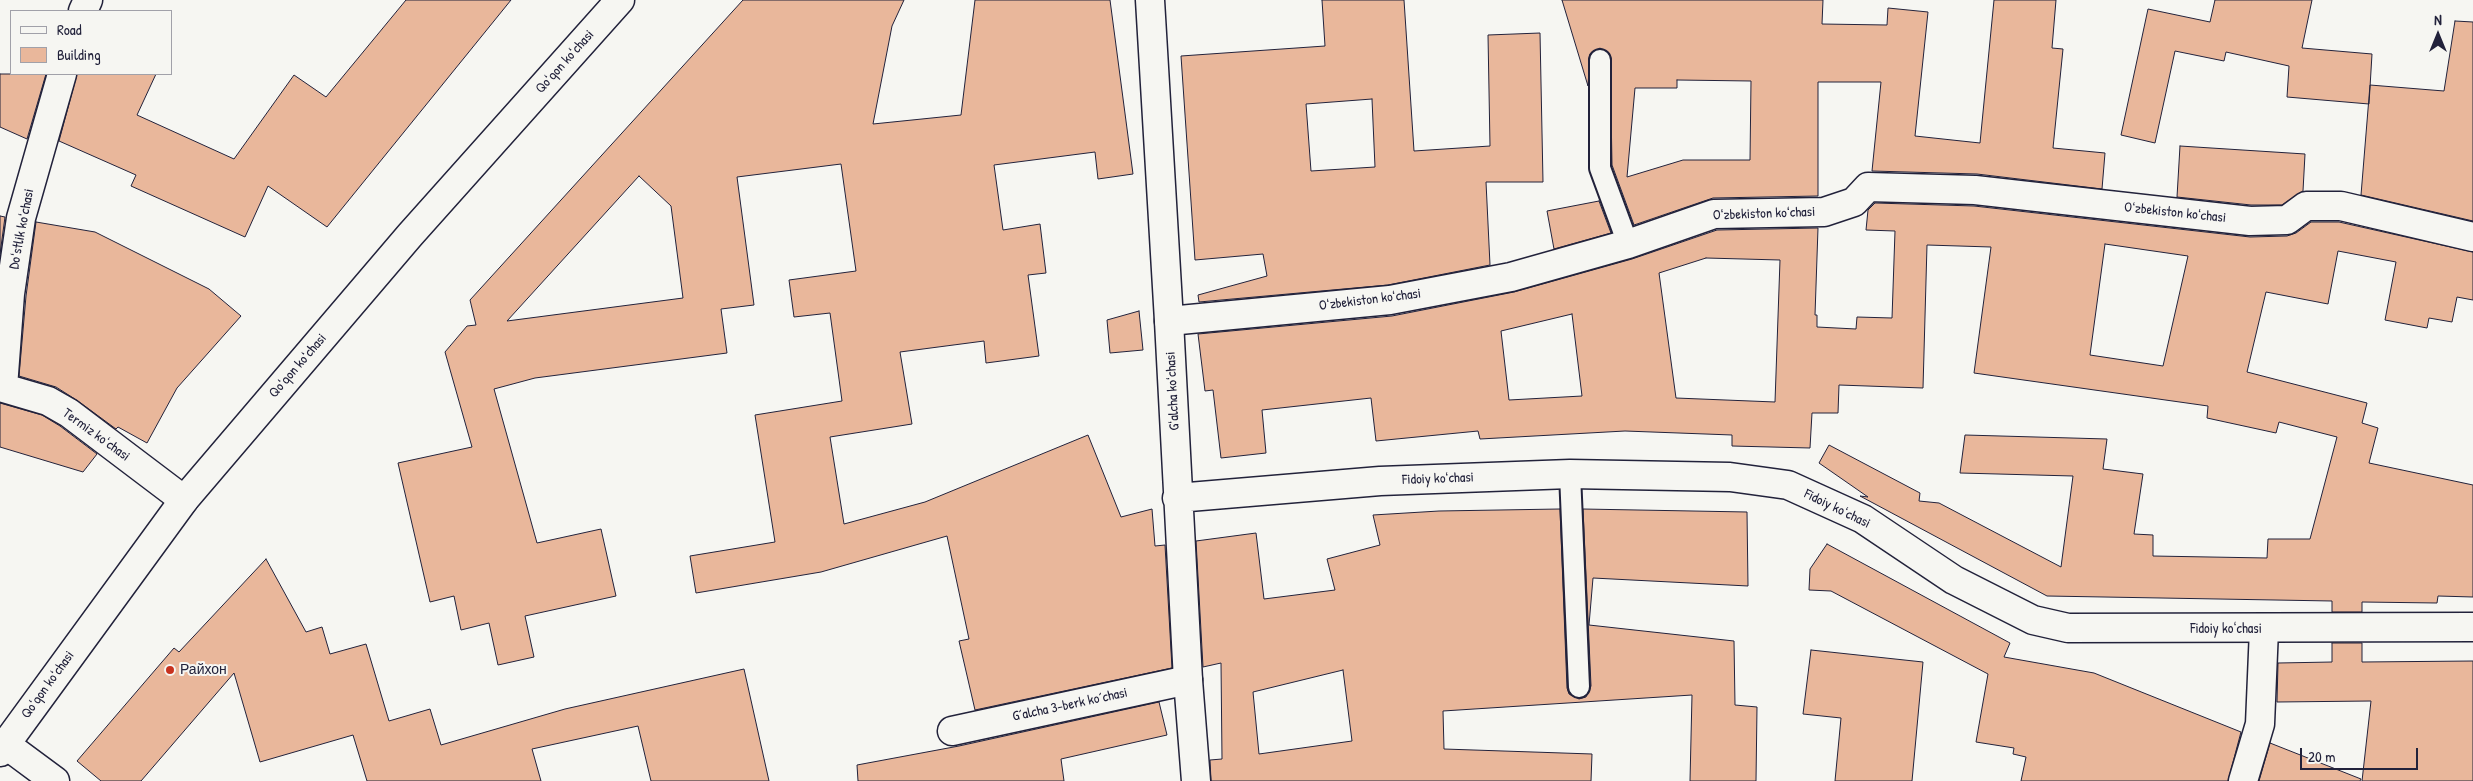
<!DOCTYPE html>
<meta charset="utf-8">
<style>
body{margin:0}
#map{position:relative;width:2473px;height:781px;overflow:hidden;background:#f6f6f2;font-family:"Patrick Hand",sans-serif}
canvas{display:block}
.legend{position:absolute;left:10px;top:10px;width:162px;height:65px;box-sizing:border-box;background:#f6f6f2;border:1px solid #a1a1a9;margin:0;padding:6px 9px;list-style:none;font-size:15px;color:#22223b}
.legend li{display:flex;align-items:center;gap:10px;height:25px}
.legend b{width:25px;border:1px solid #a1a1a9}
.north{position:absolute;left:2413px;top:10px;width:50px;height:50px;-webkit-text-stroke:4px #f6f6f2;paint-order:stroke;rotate:0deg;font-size:14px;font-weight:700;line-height:20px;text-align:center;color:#22223b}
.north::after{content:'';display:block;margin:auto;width:18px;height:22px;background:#22223b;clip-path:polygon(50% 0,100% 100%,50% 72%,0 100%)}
.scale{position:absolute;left:2300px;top:748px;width:118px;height:22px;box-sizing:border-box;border:2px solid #22223b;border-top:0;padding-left:6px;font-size:15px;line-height:18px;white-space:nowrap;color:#22223b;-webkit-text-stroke:4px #f6f6f2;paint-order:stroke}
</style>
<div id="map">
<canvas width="2473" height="781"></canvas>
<ul class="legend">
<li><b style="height:6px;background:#f6f6f2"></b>Road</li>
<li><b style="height:14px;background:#e9b79b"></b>Building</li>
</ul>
<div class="north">N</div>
<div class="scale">20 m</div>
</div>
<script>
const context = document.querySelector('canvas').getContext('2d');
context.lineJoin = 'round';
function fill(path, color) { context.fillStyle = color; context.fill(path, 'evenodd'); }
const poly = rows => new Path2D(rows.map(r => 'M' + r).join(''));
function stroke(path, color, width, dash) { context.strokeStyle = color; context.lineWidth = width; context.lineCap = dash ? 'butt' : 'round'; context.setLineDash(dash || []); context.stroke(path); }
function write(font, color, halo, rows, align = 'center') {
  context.font = font + ' "Patrick Hand",sans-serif'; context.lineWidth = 4; context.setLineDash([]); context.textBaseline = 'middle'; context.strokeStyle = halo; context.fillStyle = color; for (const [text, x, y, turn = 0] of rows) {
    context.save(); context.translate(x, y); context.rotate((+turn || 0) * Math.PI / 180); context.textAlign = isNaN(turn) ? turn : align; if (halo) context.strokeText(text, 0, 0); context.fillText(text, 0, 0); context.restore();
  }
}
const building = poly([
 [406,0,511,0,327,227,268,186,245,237,131,186,136,175,59,141,77,74,156,74,137,115,234,159,294,75,326,97,406,0],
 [743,0,904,0,892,26,873,124,961,115,975,0,1110,0,1133,174,1098,179,1095,152,994,165,1003,230,1040,224,1046,273,1028,275,1039,356,986,363,984,341,900,352,912,424,830,437,844,524,925,502,1088,435,1121,517,1152,509,1155,546,1165,545,1172,668,975,710,959,641,969,639,947,536,821,572,696,593,690,556,775,542,755,415,842,401,830,313,794,317,789,280,856,271,841,164,737,177,754,305,721,309,727,353,535,378,494,389,537,543,601,529,616,596,525,616,534,657,498,665,489,623,461,630,454,596,430,602,398,463,472,447,445,352,467,326,476,325,470,300,743,0],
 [639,176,671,206,683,298,507,321,639,176],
 [1322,0,1404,0,1414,151,1490,146,1488,35,1540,33,1543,182,1486,182,1490,265,1388,285,1199,302,1198,295,1267,276,1263,254,1195,260,1181,56,1325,46,1322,0],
 [1372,99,1375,167,1311,171,1306,104,1372,99],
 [1562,0,1823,0,1822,24,1887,25,1888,8,1928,12,1915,136,1980,143,1994,0,2056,0,2052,48,2063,49,2053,148,2105,153,2102,189,1977,174,1872,171,1881,82,1818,82,1818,196,1713,198,1634,225,1612,165,1610,55,1600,48,1590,54,1588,86,1562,0],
 [1677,80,1751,81,1750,160,1683,160,1627,177,1635,88,1677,88,1677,80],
 [2215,0,2312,0,2302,48,2372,54,2369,104,2287,97,2289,66,2226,52,2224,61,2175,51,2155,143,2121,135,2148,9,2210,22,2215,0],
 [2455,21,2473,22,2473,221,2361,195,2370,85,2444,91,2455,21],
 [0,74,46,74,27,139,0,127,0,74],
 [2180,146,2305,154,2303,191,2282,205,2251,205,2177,197,2180,146],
 [1599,201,1611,233,1554,249,1547,211,1599,201],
 [1875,203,1974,206,2250,237,2287,236,2296,233,2311,222,2339,222,2473,252,2473,300,2457,297,2452,322,2429,318,2427,328,2385,320,2396,262,2338,251,2328,304,2266,292,2247,372,2367,403,2362,423,2378,428,2369,463,2473,485,2473,597,2438,596,2437,603,2362,602,2362,612,2332,612,2332,601,2047,596,1860,496,1868,497,1819,463,1829,445,1920,493,1919,501,1939,503,2061,567,2073,476,1960,473,1965,435,2107,439,2103,469,2143,474,2134,534,2153,535,2153,556,2267,558,2268,539,2310,539,2337,437,2279,422,2276,433,2207,418,2208,406,1974,373,1991,247,1927,245,1923,388,1839,385,1838,413,1812,413,1810,448,1732,446,1732,435,1625,431,1480,439,1478,431,1376,441,1371,398,1262,410,1266,453,1221,458,1213,390,1205,391,1198,334,1392,316,1514,292,1632,259,1717,230,1818,228,1815,315,1817,315,1817,327,1856,329,1857,317,1892,318,1895,231,1866,230,1868,210,1875,203],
 [2105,244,2188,256,2163,366,2090,355,2105,244],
 [1706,258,1780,260,1775,402,1676,398,1659,273,1706,258],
 [1572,314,1582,396,1509,400,1501,331,1572,314],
 [0,216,5,217,0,254,0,216],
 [36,222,95,232,209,289,241,316,177,388,147,443,118,427,116,429,78,401,56,387,19,376,26,296,36,222],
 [1139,311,1143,350,1110,353,1107,320,1139,311],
 [0,403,42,415,60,426,97,454,83,472,0,447,0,403],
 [1560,509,1567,688,1569,694,1579,699,1586,697,1591,686,1583,509,1747,512,1748,586,1593,578,1589,625,1734,641,1735,705,1757,707,1756,781,1690,781,1692,695,1443,711,1444,749,1592,754,1591,781,1211,781,1210,760,1222,759,1221,663,1203,667,1196,541,1256,533,1264,599,1335,590,1327,559,1380,545,1373,515,1439,511,1560,509],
 [1343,670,1352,741,1259,754,1253,692,1343,670],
 [1827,544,2010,643,2004,657,2094,673,2241,732,2228,781,2021,781,2026,757,2013,754,2014,748,1976,742,1988,674,1831,591,1809,590,1810,569,1827,544],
 [266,559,306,632,322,627,330,654,366,644,389,721,430,709,441,745,565,709,744,669,769,781,651,781,638,726,532,749,541,781,367,781,353,735,260,762,234,673,141,781,101,781,77,761,174,648,179,652,266,559],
 [2332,643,2362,643,2362,662,2473,661,2473,781,2362,781,2371,701,2277,702,2278,663,2332,662,2332,643],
 [1811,650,1923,662,1912,781,1835,781,1841,718,1803,714,1811,650],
 [1159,702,1167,735,1061,759,1064,781,858,781,857,765,959,746,1159,702],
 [2270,743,2361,779,2360,781,2259,781,2270,743]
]);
fill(building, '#e9b79b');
stroke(building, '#22223b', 1);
const lane = poly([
 [1600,60,1600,168,1628,244],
 [1570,474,1579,687]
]);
const street = poly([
 [83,11,88,0],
 [1169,321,1390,300,1511,277,1628,244,1714,214,1824,212,1854,202,1868,187,1975,190,2250,221,2287,220,2306,206,2341,206,2473,237],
 [0,387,48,401,69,413,184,500],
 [3,387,10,294,21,218,62,74],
 [952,731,1188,680],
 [5,744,55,781],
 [2243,781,2260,724,2264,629]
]);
const secondary = poly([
 [1150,0,1169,321,1188,680,1196,781],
 [1177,498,1380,481,1570,474,1730,477,1788,485,1863,519,1954,580,2033,620,2068,628,2473,627],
 [0,752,184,500,410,235,620,0]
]);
stroke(lane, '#22223b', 24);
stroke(street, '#22223b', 31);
stroke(secondary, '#22223b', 31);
stroke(lane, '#f6f6f2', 20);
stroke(street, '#f6f6f2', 28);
stroke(secondary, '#f6f6f2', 28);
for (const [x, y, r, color] of [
 [170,670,5,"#c8321e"]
]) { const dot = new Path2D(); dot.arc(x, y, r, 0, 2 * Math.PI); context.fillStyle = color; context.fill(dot); stroke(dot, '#f6f6f2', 2); }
write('14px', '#22223b', '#f6f6f2', [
 ["Qoʻqon koʻchasi",565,62,-48],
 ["Oʻzbekiston koʻchasi",2175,213,6],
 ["Oʻzbekiston koʻchasi",1764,214,-2],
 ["Doʻstlik koʻchasi",22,229,-79],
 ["Oʻzbekiston koʻchasi",1370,300,-7],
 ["Qoʻqon koʻchasi",298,366,-49],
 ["Gʻalcha koʻchasi",1173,391,-93],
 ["Termiz koʻchasi",96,435,36],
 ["Fidoiy koʻchasi",1438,479,-2],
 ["Fidoiy koʻchasi",1837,509,26],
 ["Fidoiy koʻchasi",2226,629],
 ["Qoʻqon koʻchasi",48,685,-54],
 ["Gʼalcha 3-berk koʼchasi",1070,705,-12]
]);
write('14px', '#22223b', '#f6f6f2', [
 ["Райхон",180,670]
], 'left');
</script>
